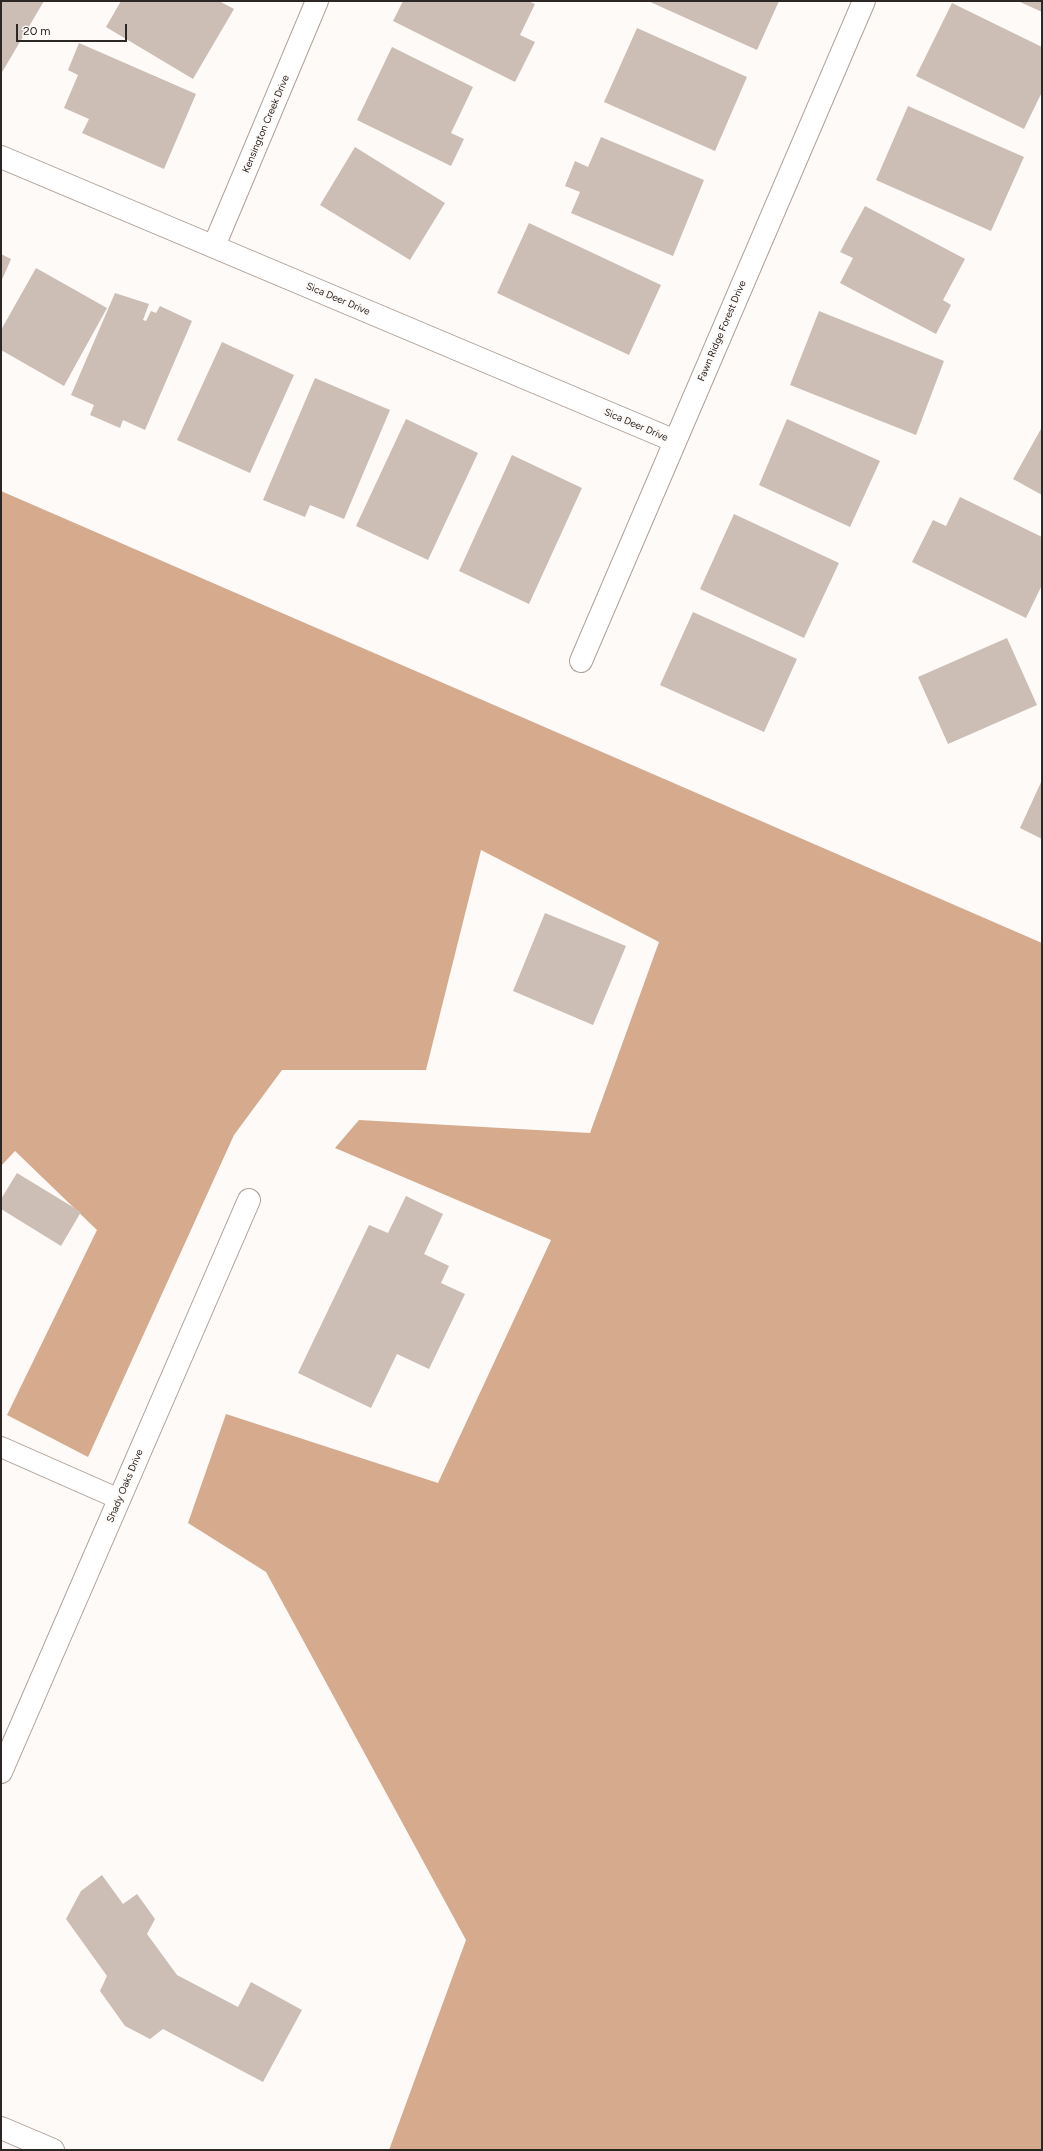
<!DOCTYPE html>
<style>
body{margin:0}
#map{position:relative;width:1043px;height:2151px;overflow:hidden;background:#fdfaf8;font-family:Figtree,sans-serif}
canvas{display:block}
.frame{position:absolute;inset:0;border:2px solid #2c2724;pointer-events:none}
.scale{position:absolute;left:16px;top:24px;width:111px;height:18px;box-sizing:border-box;border:2px solid #2c2724;border-top:0;padding-left:5px;font-size:12px;line-height:14px;white-space:nowrap;color:#2c2724;-webkit-text-stroke:3px #fdfaf8;paint-order:stroke}
</style>
<div id="map">
<canvas width="1043" height="2151"></canvas>
<div class="frame"></div>
<div class="scale">20 m</div>
</div>
<script>
const ctx = document.querySelector('canvas').getContext('2d');
ctx.lineJoin = 'round';
function fillPath(path, color) {
  ctx.fillStyle = color;
  ctx.fill(path, 'evenodd');
}
function poly(rows) {
  const path = new Path2D();
  for (const r of rows) {
    path.moveTo(r[0], r[1]);
    for (let i = 2; i < r.length; i += 2) path.lineTo(r[i], r[i + 1]);
  }
  return path;
}
function stroke(path, color, width, dash) {
  ctx.strokeStyle = color;
  ctx.lineWidth = width;
  ctx.lineCap = dash ? 'butt' : 'round';
  ctx.setLineDash(dash || []);
  ctx.stroke(path);
}
function write(font, color, halo, rows, align = 'center') {
  ctx.font = font + ' Figtree,sans-serif';
  ctx.lineWidth = 3.5;
  ctx.setLineDash([]);
  ctx.textBaseline = 'middle';
  ctx.strokeStyle = halo;
  ctx.fillStyle = color;
  for (const [text, x, y, turn = 0] of rows) {
    ctx.save();
    ctx.translate(x, y);
    ctx.rotate((+turn || 0) * Math.PI / 180);
    ctx.textAlign = isNaN(turn) ? turn : align;
    if (halo) ctx.strokeText(text, 0, 0);
    ctx.fillText(text, 0, 0);
    ctx.restore();
  }
}
fillPath(poly([
 [1,491,1042,943,1042,2150,389,2150,466,1940,266,1572,188,1523,226,1414,438,1483,551,1240,335,1148,359,1120,590,1133,659,942,481,850,426,1070,282,1070,234,1135,88,1457,7,1415,97,1230,15,1151,1,1166]
]), '#d6aa8c');
fillPath(poly([
 [1,1,44,1,1,74],
 [121,1,219,1,234,9,193,79,106,27],
 [403,1,528,1,535,4,520,35,535,42,515,82,393,21],
 [648,1,779,1,757,50],
 [1018,1,1042,1,1042,12],
 [952,3,1042,47,1042,92,1024,129,916,76],
 [637,28,747,77,715,151,604,102],
 [79,43,196,94,164,169,82,133,89,119,64,108,78,75,68,70],
 [392,47,473,87,451,133,464,139,451,166,357,120],
 [908,106,1024,157,991,231,876,180],
 [601,137,704,180,673,256,571,213,580,192,565,186,575,161,588,167],
 [355,147,445,203,410,260,320,205],
 [865,206,965,259,943,300,951,305,936,334,840,283,853,258,840,252],
 [529,223,661,285,629,355,497,293],
 [1,254,11,259,1,282],
 [36,268,107,308,64,386,1,350,1,330],
 [115,293,149,304,143,320,146,321,151,311,156,313,160,306,192,321,145,430,123,420,120,428,90,415,94,405,71,395],
 [819,311,944,361,916,435,790,385],
 [222,342,294,375,250,473,177,440],
 [315,378,390,410,344,519,310,505,305,517,263,500],
 [406,419,478,453,428,560,356,526],
 [787,419,880,461,850,527,759,485],
 [1042,427,1042,495,1013,479],
 [512,455,582,488,529,604,459,571],
 [960,497,1042,537,1042,585,1026,618,912,562,933,520,946,526],
 [734,514,839,563,804,638,700,589],
 [693,612,797,659,764,732,660,685],
 [1007,638,1037,705,948,744,918,677],
 [1042,780,1042,839,1020,828],
 [545,913,626,946,593,1025,513,991],
 [17,1173,81,1212,61,1246,1,1209,1,1199],
 [406,1196,443,1214,424,1254,449,1266,441,1283,465,1294,429,1369,397,1354,371,1408,298,1373,369,1225,388,1233],
 [102,1875,123,1904,137,1894,155,1919,147,1934,177,1975,238,2007,251,1982,302,2010,263,2082,163,2029,150,2039,125,2026,100,1991,107,1976,66,1919,81,1891]
]), '#ccbeb5');
const lane = poly([
 [1,1447,119,1499]
]);
const street = poly([
 [1,157,675,441],
 [214,246,317,1],
 [581,661,864,1],
 [1,1772,249,1200]
]);
const secondary = poly([
 [1,2128,53,2150]
]);
stroke(lane, '#aea198', 22);
stroke(street, '#aea198', 24);
stroke(secondary, '#aea198', 24);
stroke(lane, '#fff', 20);
stroke(street, '#fff', 22);
stroke(secondary, '#fff', 22);
write('10px', '#2c2724', '#fdfaf8', [
 ["Kensington Creek Drive",266,124,-67],
 ["Sica Deer Drive",338,299,23],
 ["Fawn Ridge Forest Drive",722,331,-67],
 ["Sica Deer Drive",636,425,23],
 ["Shady Oaks Drive",125,1486,-67]
]);
</script>
